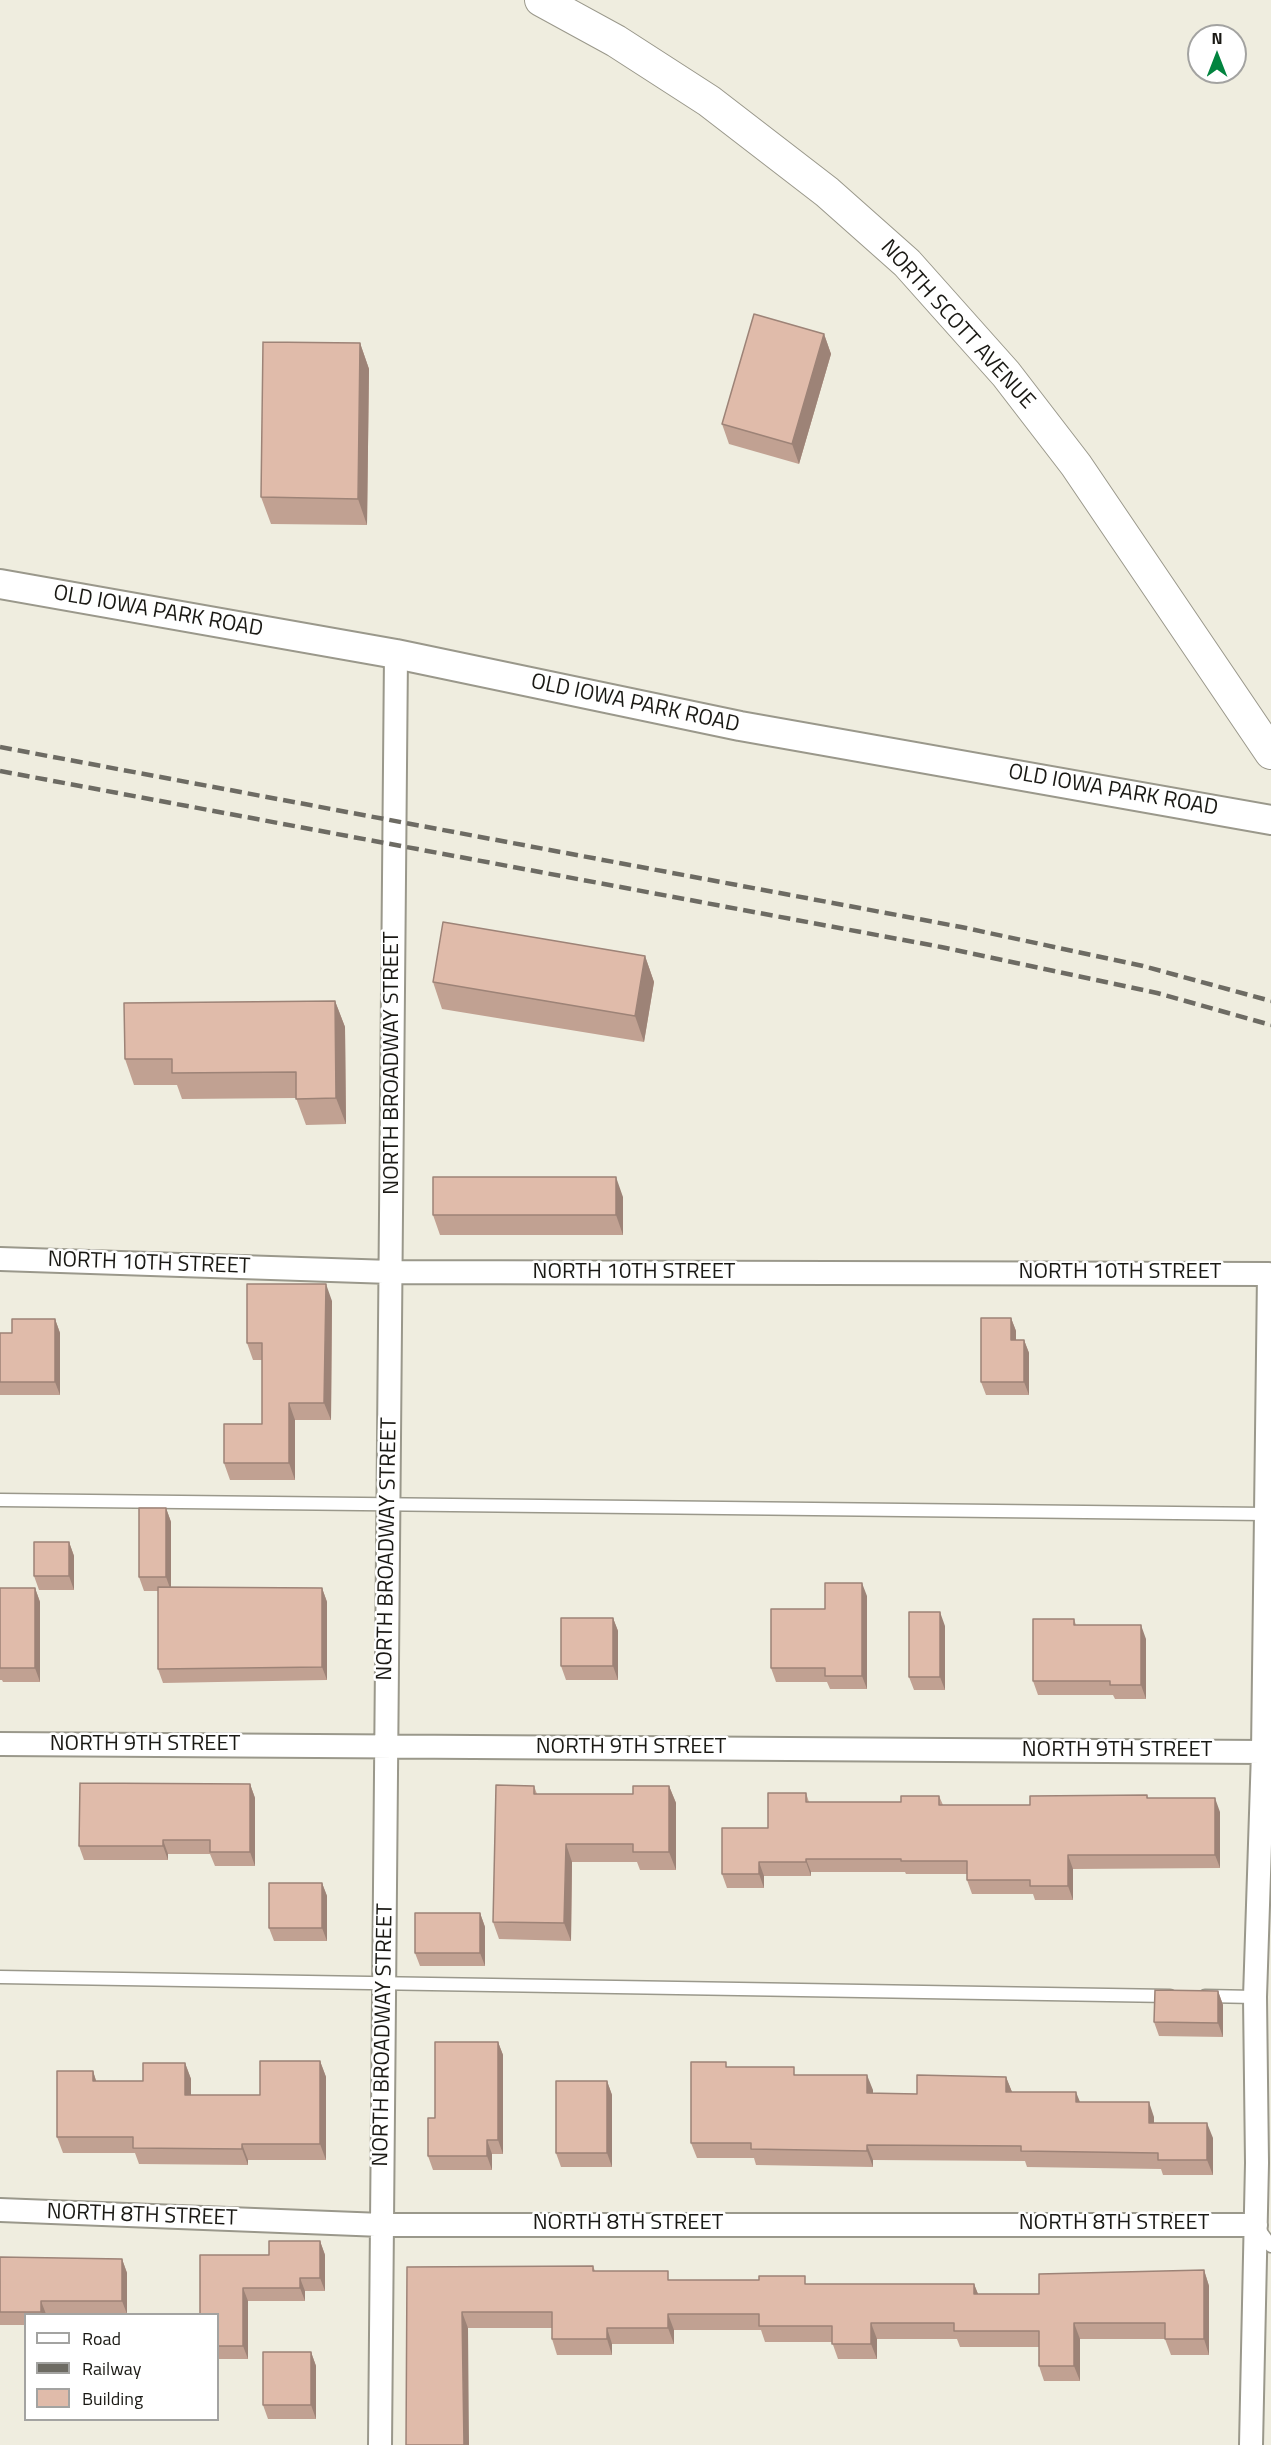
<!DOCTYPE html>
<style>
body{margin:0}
#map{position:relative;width:1271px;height:2445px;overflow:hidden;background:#efeddf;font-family:"Titillium Web",sans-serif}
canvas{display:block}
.legend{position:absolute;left:24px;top:2313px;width:195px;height:108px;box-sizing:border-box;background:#fff;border:2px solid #a3a3a1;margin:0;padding:8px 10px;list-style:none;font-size:18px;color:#1a1914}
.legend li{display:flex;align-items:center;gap:12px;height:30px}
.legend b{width:30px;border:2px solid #a3a3a1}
.north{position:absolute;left:1187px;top:24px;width:60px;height:60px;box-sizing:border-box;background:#fff;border:2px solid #a3a3a1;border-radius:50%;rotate:0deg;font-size:16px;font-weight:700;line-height:24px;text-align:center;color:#1a1914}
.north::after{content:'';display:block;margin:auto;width:21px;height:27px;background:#02843f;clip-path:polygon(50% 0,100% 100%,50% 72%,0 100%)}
</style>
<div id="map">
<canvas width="1271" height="2445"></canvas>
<ul class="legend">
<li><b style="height:8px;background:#fff"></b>Road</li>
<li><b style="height:8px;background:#6d6b63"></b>Railway</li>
<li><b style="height:16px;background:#e0bbaa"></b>Building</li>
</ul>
<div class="north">N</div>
</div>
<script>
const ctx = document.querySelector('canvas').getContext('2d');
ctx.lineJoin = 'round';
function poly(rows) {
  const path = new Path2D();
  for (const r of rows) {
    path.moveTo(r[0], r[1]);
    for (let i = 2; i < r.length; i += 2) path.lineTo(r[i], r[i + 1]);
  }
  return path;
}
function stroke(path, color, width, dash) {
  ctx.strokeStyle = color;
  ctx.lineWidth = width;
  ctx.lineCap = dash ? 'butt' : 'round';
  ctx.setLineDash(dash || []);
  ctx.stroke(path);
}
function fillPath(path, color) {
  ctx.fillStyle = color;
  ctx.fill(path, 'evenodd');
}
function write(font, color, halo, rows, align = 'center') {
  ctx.font = font + ' "Titillium Web",sans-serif';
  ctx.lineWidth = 5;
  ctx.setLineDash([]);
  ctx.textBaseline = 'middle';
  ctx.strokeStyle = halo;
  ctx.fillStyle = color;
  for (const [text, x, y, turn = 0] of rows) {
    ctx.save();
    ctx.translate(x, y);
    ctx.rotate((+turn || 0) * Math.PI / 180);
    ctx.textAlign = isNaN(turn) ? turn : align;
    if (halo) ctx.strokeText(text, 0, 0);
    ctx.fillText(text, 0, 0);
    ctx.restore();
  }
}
const service = poly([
 [0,1500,1266,1514],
 [0,1977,1170,1996],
 [1205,1996,1255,1997],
 [1258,2228,1271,2246]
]);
const minor = poly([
 [0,1259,391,1272,1269,1274,1263,1752,1255,1997,1257,2163,1251,2445],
 [0,1744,1263,1752,1271,1761],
 [0,2210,382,2225,1256,2225],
 [380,2445,396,654]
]);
const tertiary = poly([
 [0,584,396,654,740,726,1271,820]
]);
const secondary = poly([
 [541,0,616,41,709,101,827,192,907,263,1006,374,1076,465,1271,753]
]);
stroke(service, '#9a988b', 15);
stroke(minor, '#9a988b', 26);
stroke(tertiary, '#9a988b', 32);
stroke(secondary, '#9a988b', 34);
stroke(service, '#fff', 12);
stroke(minor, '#fff', 22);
stroke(tertiary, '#fff', 28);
stroke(secondary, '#fff', 32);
stroke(poly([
 [0,747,961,927,1143,966,1271,1001],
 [0,771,941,947,1157,993,1271,1025]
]), '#6d6b63', 4.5, [12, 6]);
fillPath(poly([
 [824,334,831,354,799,464,729,444,722,424],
 [360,343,369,369,367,525,271,524,261,497],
 [645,956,654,982,644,1042,442,1009,433,982],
 [335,1001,345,1027,346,1124,306,1125,296,1098,182,1099,177,1085,134,1085,125,1059],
 [623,1197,623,1235,440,1235,433,1215],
 [332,1301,331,1420,295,1420,295,1480,230,1480,224,1463,262,1424,262,1360,253,1360,247,1343],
 [1011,1318,1016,1331,1016,1340,1024,1340,1029,1353,1029,1395,986,1395,981,1382],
 [55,1319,60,1333,60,1395,0,1395,0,1333,12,1333],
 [166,1508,171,1522,171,1587,322,1588,327,1602,327,1680,163,1683,158,1669,158,1591,144,1591,139,1577],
 [69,1542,74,1556,74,1590,39,1590,34,1576],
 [0,1588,35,1588,40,1602,40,1682,3,1682,2,1680,0,1680],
 [867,1596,867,1689,830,1689,827,1682,776,1682,771,1668,825,1609],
 [613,1618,618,1631,618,1680,566,1680,561,1666],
 [1074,1619,1076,1625,1146,1639,1146,1699,1115,1699,1113,1695,1038,1695,1033,1681],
 [945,1626,945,1690,914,1690,909,1677],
 [250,1784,255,1798,255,1866,215,1866,210,1854,168,1854,168,1860,84,1860,79,1846],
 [534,1786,537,1794,633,1794,669,1786,676,1803,676,1870,640,1870,637,1862,572,1862,571,1941,499,1939,493,1922],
 [806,1793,809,1802,901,1802,939,1796,943,1805,1030,1805,1147,1795,1148,1798,1220,1812,1220,1868,1073,1869,1073,1900,1035,1900,1033,1894,972,1894,967,1880,967,1874,906,1874,905,1872,811,1872,811,1876,764,1876,764,1888,727,1888,722,1874],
 [322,1883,327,1896,327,1941,274,1941,269,1928],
 [480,1913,485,1927,485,1966,420,1966,415,1953],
 [1218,1991,1223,2005,1223,2037,1159,2036,1154,2022],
 [498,2042,503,2055,503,2154,492,2154,492,2170,433,2170,428,2156,435,2118],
 [320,2061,326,2077,326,2160,248,2160,248,2165,139,2164,135,2153,63,2153,57,2137,93,2071,96,2081,143,2081,185,2063,191,2079,191,2095,260,2095],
 [728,2067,797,2075,873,2090,873,2093,917,2094,1006,2077,1012,2092,1080,2102,1154,2117,1154,2123,1213,2138,1213,2175,1163,2175,1161,2169,1027,2167,1025,2161,873,2160,873,2167,756,2165,754,2158,697,2158,691,2143],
 [607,2081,612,2095,612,2167,561,2167,556,2153],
 [320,2241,325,2255,325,2291,305,2291,305,2301,248,2301,248,2359,218,2359,218,2314,269,2255],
 [0,2257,122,2259,127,2273,127,2314,26,2314,26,2325,0,2325],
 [593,2266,595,2271,671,2280,808,2284,974,2284,978,2294,1039,2294,1204,2270,1209,2286,1209,2355,1171,2355,1165,2339,1080,2339,1080,2381,1044,2381,1039,2366,1039,2347,960,2347,957,2339,877,2339,877,2359,838,2359,832,2342,765,2342,761,2330,674,2330,674,2344,612,2344,612,2355,557,2355,552,2339,552,2328,468,2328,407,2267],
 [311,2352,316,2366,316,2419,268,2419,263,2405]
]), '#c1a192');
fillPath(poly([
 [824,334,831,354,799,464,792,444],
 [360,343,369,369,367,525,358,499],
 [645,956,654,982,644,1042,635,1016],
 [335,1001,345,1027,346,1124,336,1098],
 [616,1177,623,1197,623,1235,616,1215],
 [326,1284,332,1301,331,1420,324,1403],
 [1011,1318,1016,1331,1016,1353,1011,1340],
 [55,1319,60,1333,60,1395,55,1382],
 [1024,1340,1029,1353,1029,1395,1024,1382],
 [289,1403,295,1420,295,1480,289,1463],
 [166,1508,171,1522,171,1591,166,1577],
 [69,1542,74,1556,74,1590,69,1576],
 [862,1583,867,1596,867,1689,862,1676],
 [35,1588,40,1602,40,1682,35,1668],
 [322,1588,327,1602,327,1680,322,1667],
 [940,1612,945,1626,945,1690,940,1677],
 [613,1618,618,1631,618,1680,613,1666],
 [1141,1625,1146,1639,1146,1699,1141,1685],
 [250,1784,255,1798,255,1866,250,1852],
 [669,1786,676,1803,676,1870,669,1852],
 [1215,1798,1220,1812,1220,1868,1215,1855],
 [163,1840,168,1854,168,1860,163,1846],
 [566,1844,572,1862,571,1941,564,1923],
 [1068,1855,1073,1869,1073,1900,1068,1886],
 [806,1859,811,1872,811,1876,806,1862],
 [759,1862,764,1876,764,1888,759,1874],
 [322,1883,327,1896,327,1941,322,1928],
 [480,1913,485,1927,485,1966,480,1953],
 [1218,1991,1223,2005,1223,2037,1218,2023],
 [498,2042,503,2055,503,2154,498,2140],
 [320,2061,326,2077,326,2160,320,2144],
 [185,2063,191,2079,191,2111,185,2095],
 [93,2071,98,2087,93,2081],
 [867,2075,873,2090,873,2108,867,2093],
 [1006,2077,1012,2092,1006,2092],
 [607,2081,612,2095,612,2167,607,2153],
 [1076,2092,1082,2107,1076,2102],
 [1149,2102,1154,2117,1154,2138,1149,2123],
 [1207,2123,1213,2138,1213,2175,1207,2160],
 [487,2140,492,2154,492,2170,487,2156],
 [242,2144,248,2160,248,2165,242,2149],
 [867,2145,873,2160,873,2167,867,2151],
 [320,2241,325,2255,325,2291,320,2278],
 [122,2259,127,2273,127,2314,122,2301],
 [1204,2270,1209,2286,1209,2355,1204,2339],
 [300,2278,305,2291,305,2301,300,2288],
 [974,2284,980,2299,974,2294],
 [243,2288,248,2301,248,2359,243,2346],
 [41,2301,46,2314,42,2314,41,2312],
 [462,2312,468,2328,469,2445,464,2445],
 [668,2314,674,2330,674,2344,668,2328],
 [871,2323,877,2339,877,2359,871,2344],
 [1074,2323,1080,2339,1080,2381,1074,2366],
 [607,2328,612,2344,612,2355,607,2339],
 [311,2352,316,2366,316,2419,311,2405]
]), '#9d8377');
const building = poly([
 [754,314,824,334,792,444,722,424,754,314],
 [263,342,360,343,358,499,261,497,263,342],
 [443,922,645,956,635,1016,433,982,443,922],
 [335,1001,336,1098,296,1099,296,1072,172,1073,172,1059,125,1059,124,1003,335,1001],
 [433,1177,616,1177,616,1215,433,1215,433,1177],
 [247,1284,326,1284,324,1403,289,1403,289,1463,224,1463,224,1424,262,1424,262,1343,247,1343,247,1284],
 [981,1318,1011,1318,1011,1340,1024,1340,1024,1382,981,1382,981,1318],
 [12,1319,55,1319,55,1382,0,1382,0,1333,12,1333,12,1319],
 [139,1508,166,1508,166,1577,139,1577,139,1508],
 [34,1542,69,1542,69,1576,34,1576,34,1542],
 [825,1583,862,1583,862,1676,825,1676,825,1668,771,1668,771,1609,825,1609,825,1583],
 [158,1587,322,1588,322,1667,158,1669,158,1587],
 [0,1588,35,1588,35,1668,0,1668,0,1588],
 [909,1612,940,1612,940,1677,909,1677,909,1612],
 [561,1618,613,1618,613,1666,561,1666,561,1618],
 [1033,1619,1074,1619,1074,1625,1141,1625,1141,1685,1110,1685,1110,1681,1033,1681,1033,1619],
 [80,1783,250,1784,250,1852,210,1852,210,1840,163,1840,163,1846,79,1846,80,1783],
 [496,1785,534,1786,534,1794,633,1794,633,1786,669,1786,669,1852,633,1852,633,1844,566,1844,564,1923,493,1922,496,1785],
 [768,1793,806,1793,806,1802,901,1802,901,1796,939,1796,939,1805,1030,1805,1030,1796,1147,1795,1147,1798,1215,1798,1215,1855,1068,1855,1068,1886,1030,1886,1030,1880,967,1880,967,1861,901,1861,901,1859,806,1859,806,1862,759,1862,759,1874,722,1874,722,1828,768,1828,768,1793],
 [269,1883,322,1883,322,1928,269,1928,269,1883],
 [415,1913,480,1913,480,1953,415,1953,415,1913],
 [1155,1990,1218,1991,1218,2023,1154,2022,1155,1990],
 [435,2042,498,2042,498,2140,487,2140,487,2156,428,2156,428,2118,435,2118,435,2042],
 [260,2061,320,2061,320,2144,242,2144,242,2149,133,2148,133,2137,57,2137,57,2071,93,2071,93,2081,143,2081,143,2063,185,2063,185,2095,260,2095,260,2061],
 [691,2062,726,2062,726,2067,794,2067,794,2075,867,2075,867,2093,917,2094,917,2075,1006,2077,1006,2092,1076,2092,1076,2102,1149,2102,1149,2123,1207,2123,1207,2160,1158,2160,1158,2153,1021,2151,1021,2146,867,2145,867,2151,751,2149,751,2143,691,2143,691,2062],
 [556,2081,607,2081,607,2153,556,2153,556,2081],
 [269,2241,320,2241,320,2278,300,2278,300,2288,243,2288,243,2346,218,2346,218,2314,200,2314,200,2255,269,2255,269,2241],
 [0,2257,122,2259,122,2301,41,2301,41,2312,0,2312,0,2257],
 [593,2266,593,2271,668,2271,668,2280,759,2280,759,2276,805,2276,805,2284,974,2284,974,2294,1039,2294,1039,2274,1204,2270,1204,2339,1165,2339,1165,2323,1074,2323,1074,2366,1039,2366,1039,2331,954,2331,954,2323,871,2323,871,2344,832,2344,832,2326,759,2326,759,2314,668,2314,668,2328,607,2328,607,2339,552,2339,552,2312,462,2312,464,2445,406,2445,407,2267,593,2266],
 [263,2352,311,2352,311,2405,263,2405,263,2352]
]);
fillPath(building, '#e0bbaa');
stroke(building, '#9d8377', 1.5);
write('22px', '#1a1914', '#fff', [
 ["NORTH SCOTT AVENUE",957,325,48],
 ["OLD IOWA PARK ROAD",158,612,10],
 ["OLD IOWA PARK ROAD",635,704,12],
 ["OLD IOWA PARK ROAD",1113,791,10],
 ["NORTH BROADWAY STREET",393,1063,-90],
 ["NORTH 10TH STREET",149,1264,2],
 ["NORTH 10TH STREET",634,1273],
 ["NORTH 10TH STREET",1120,1273],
 ["NORTH BROADWAY STREET",388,1549,-89],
 ["NORTH 9TH STREET",145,1745],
 ["NORTH 9TH STREET",631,1748],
 ["NORTH 9TH STREET",1117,1751],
 ["NORTH BROADWAY STREET",384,2035,-89],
 ["NORTH 8TH STREET",142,2216,2],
 ["NORTH 8TH STREET",628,2224],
 ["NORTH 8TH STREET",1114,2224]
]);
</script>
